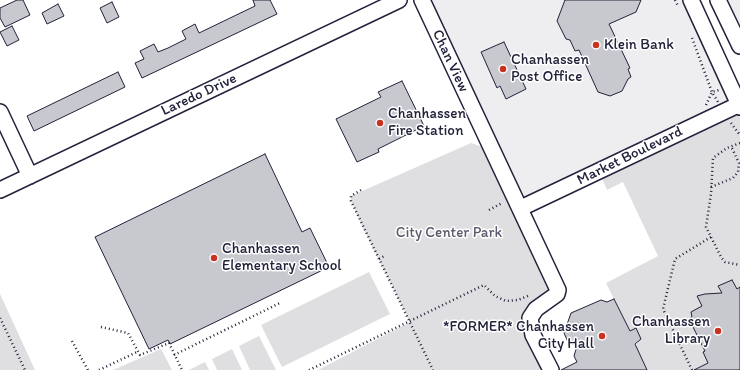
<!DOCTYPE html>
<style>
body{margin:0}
canvas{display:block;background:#fff}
</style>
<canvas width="740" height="370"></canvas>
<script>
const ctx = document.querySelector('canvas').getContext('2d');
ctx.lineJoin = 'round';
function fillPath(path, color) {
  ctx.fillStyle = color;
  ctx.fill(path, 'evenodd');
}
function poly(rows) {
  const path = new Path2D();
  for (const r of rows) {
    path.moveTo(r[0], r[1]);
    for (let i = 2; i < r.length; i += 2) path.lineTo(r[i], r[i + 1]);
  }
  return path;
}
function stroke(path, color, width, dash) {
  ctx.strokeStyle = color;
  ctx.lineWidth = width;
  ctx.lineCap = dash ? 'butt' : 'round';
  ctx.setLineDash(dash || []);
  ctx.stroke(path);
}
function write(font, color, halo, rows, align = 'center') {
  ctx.font = font + ' Itim,sans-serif';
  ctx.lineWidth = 3;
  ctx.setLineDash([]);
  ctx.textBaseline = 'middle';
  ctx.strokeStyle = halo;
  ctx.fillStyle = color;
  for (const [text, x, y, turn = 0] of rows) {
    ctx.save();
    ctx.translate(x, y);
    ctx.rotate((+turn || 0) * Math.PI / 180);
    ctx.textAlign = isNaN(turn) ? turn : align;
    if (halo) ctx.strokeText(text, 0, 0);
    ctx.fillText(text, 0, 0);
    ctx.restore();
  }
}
fillPath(poly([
 [422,0,691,0,739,105,521,208],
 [718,0,740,0,740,47]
]), '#eeeef1');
fillPath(poly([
 [740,107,740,370,647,370,636,347,638,341,630,331,606,283,658,256,623,182,607,190,599,171],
 [471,143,492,150,557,294,530,318,550,370,318,370,410,322,362,226,351,201,351,196],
 [369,272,390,314,282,367,261,325],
 [0,294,35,370,0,370],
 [259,336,276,370,250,370,239,346],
 [161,349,172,370,113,370],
 [232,349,242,370,217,370,212,359],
 [205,362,209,370,189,370]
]), '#dfdfe2');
const building = poly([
 [17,0,23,0,30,15,5,27,0,18,0,8,17,0],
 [253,0,270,0,277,14,142,78,135,63,144,59,140,51,154,44,158,52,168,48,186,39,182,31,195,24,199,33,255,6,253,0],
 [565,0,641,0,636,12,609,24,630,68,628,69,631,77,628,79,622,91,610,96,598,92,579,50,575,51,570,40,566,39,557,21,565,0],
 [112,2,119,17,107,23,100,8,112,2],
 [58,4,64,16,47,24,42,13,58,4],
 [12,26,19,40,7,46,0,32,12,26],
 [504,42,526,89,506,99,500,86,497,88,481,52,504,42],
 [118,72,125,87,34,131,27,116,118,72],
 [402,81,424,126,378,149,379,152,357,162,336,119,381,97,378,92,402,81],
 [265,154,302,232,310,228,329,267,170,344,168,340,149,349,95,237,265,154],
 [732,280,737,289,740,287,740,370,694,370,708,363,703,352,705,351,689,319,692,317,691,312,702,306,697,296,705,294,722,293,718,286,732,280],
 [614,299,630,331,636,328,641,339,635,344,647,370,561,370,577,362,574,356,577,346,568,342,564,333,571,313,601,300,607,302,614,299]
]);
fillPath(building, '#c8c8cf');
stroke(building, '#22223b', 1);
const minor = poly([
 [422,0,558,290,557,294,536,309,530,318,533,335,551,370],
 [691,0,740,107],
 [718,0,740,46],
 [0,112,30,176],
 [0,190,399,0],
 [521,208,740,104]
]);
stroke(minor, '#22223b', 18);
stroke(poly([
 [675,0,678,6],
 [692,38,712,92,718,102],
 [706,105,712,92,719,90],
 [731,123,740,135],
 [740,143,727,148,713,158,711,194,706,227,721,257,725,262,740,265],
 [711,187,733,178,738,172,739,163,731,146],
 [361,190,351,196,351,201,433,370],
 [489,210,502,203],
 [379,259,386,255],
 [0,318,25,370],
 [101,327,128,333,140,355,169,343,182,370],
 [72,341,88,370],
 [174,355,280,303],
 [99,370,137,352],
 [309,370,484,285,495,296,506,301,518,300,530,295],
 [692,370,663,309,675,259,711,237]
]), '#22223b', 2.5, [1, 3]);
stroke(minor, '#fff', 15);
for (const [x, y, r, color] of [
 [596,45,4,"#c8321e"],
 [503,69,4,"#c8321e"],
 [380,123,4,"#c8321e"],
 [214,258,4,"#c8321e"],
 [718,331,4,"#c8321e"],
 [602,336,4,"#c8321e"]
]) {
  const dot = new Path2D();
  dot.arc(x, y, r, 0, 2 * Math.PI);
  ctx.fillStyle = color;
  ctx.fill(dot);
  stroke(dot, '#fff', 1.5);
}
write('15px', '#22223b', '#fff', [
 ["Klein Bank",604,45],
 ["Chanhassen",511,60],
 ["Post Office",511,77],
 ["Chanhassen",388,114],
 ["Fire Station",388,131],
 ["Chanhassen",222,249],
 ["Elementary School",222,266],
 ["Chanhassen",710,322,"right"],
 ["Library",710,339,"right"],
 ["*FORMER* Chanhassen",594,327,"right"],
 ["City Hall",594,344,"right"]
], 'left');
write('15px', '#22223b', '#fff', [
 ["Chan View",450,61,65],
 ["Laredo Drive",199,95,-25],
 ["Market Boulevard",630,156,-26]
]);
write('15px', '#5b5b6d', '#fff', [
 ["City Center Park",449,233]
]);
</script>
